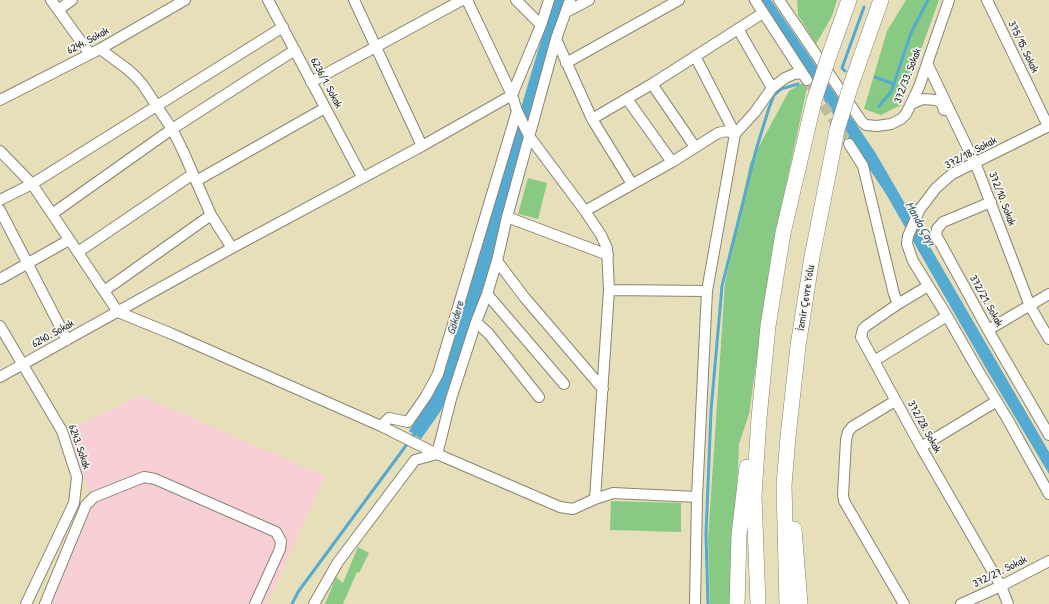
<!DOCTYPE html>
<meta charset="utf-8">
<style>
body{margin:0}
canvas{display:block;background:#e6dfba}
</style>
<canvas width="1049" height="604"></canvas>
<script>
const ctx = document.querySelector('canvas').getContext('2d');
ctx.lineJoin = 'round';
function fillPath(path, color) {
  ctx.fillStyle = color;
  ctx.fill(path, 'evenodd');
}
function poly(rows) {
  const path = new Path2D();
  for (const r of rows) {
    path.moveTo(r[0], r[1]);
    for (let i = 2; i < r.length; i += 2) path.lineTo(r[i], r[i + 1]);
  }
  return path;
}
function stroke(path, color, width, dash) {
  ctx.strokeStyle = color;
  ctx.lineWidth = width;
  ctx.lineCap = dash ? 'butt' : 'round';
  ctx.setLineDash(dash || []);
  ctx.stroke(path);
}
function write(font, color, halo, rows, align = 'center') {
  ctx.font = font + ' "Patrick Hand",sans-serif';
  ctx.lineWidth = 3.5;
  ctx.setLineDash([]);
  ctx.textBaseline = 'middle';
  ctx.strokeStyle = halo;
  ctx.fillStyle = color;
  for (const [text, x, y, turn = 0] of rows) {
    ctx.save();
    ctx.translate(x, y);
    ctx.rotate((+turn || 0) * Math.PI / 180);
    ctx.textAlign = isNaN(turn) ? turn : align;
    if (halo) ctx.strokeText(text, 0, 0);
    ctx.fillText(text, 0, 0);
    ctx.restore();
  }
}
fillPath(poly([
 [141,396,325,476,267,604,47,604,90,494,66,431]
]), '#f7cfd5');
fillPath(poly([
 [797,0,837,0,832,16,816,44,798,15],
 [906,0,939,0,901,105,881,115,864,109,887,31],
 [809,79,773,245,749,414,739,444,732,604,710,604,708,540,725,283,750,163,789,91],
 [528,178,547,183,538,219,518,214],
 [611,501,681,503,681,532,610,530],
 [358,547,369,553,359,573,357,572,343,604,325,604,336,577,343,583]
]), '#88ca83');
fillPath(poly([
 [553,0,564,0,492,260,453,387,440,412,421,439,409,431,428,402,442,374],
 [758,0,771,0,875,152,1049,452,1049,474,987,370,886,194]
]), '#55aad1');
stroke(poly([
 [845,71,842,68,864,7],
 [875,77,894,84],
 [879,106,891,92,911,33,928,0],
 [292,604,298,592,416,432],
 [708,604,706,534,711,411,722,286,756,150,769,108,774,95,781,89,798,84]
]), '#55aad1', 3);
stroke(poly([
 [807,80,849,144]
]), '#c1bb9d', 10, [10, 5]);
const minor = poly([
 [51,0,90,54],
 [268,0,362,177],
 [354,0,422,146],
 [516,0,541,25],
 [755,0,807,80],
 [779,0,862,122,866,125,877,126,891,124,901,119,906,114,919,87,949,0],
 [987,0,1048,126],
 [58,10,72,0],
 [566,12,589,0],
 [738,29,772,88],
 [556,39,592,119,632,184],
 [100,49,126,68,136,77,143,85,156,105,172,129,183,151,211,215,232,248],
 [566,63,679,0],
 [927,63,978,170,1030,306,1049,339],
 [311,82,462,0],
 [652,84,695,147],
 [627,99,672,162],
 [0,100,100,49,185,0],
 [911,104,923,99,936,100,941,102,944,110],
 [517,111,529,136,585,211,601,235,607,248,609,290,595,499],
 [592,119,652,84,763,13],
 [1049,126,952,174,936,188,920,209,908,236,907,244,913,261,947,316,979,372,1008,420,1049,494],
 [849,144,863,166,894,294,898,304],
 [0,151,32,184,118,312,172,334,381,426,437,454,560,507,573,509,595,499,613,493,697,497],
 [196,181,325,108],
 [0,200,32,184,283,27],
 [991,202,943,222,937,229,936,235,988,330,1049,435],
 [0,210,67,340],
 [585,211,672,162,718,133,727,131,735,134,755,112,772,88,785,78,794,74,802,73],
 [52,214,172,129,295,50],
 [507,217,608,255],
 [78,252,193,174],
 [497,261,525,298,603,389],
 [0,279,69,240],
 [928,286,898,304,866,326,863,329,861,337,921,447,1001,586,1008,604],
 [609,290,707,291],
 [104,291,211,215],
 [487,294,564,384],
 [476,322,489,334,539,397],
 [0,326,62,431,77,477,74,503,26,604],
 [988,330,1049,294],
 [874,361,947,316],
 [0,377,232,248,422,146,512,95,541,25,549,0],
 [895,401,852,427,848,432,846,440,843,495,844,501,904,604],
 [381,426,389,418,408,422,426,396,438,374,517,111,512,95,467,0],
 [921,447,997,401],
 [45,604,86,505,94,497,144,477,155,479,276,532,281,541,280,549,255,604],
 [314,604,338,562,415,460,437,454,451,399,476,322,487,294,497,261,507,217,556,39,570,0],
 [695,604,697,497,707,291,735,134,695,56],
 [961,604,1001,586,1049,561]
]);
const highway = poly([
 [829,56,849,0],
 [851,85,881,0],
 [794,529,800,604],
 [737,604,739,535,747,467],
 [758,604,754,496,759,418,768,326,783,233,814,101],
 [787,604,784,485,788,437,798,346,812,257,837,130]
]);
stroke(minor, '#888572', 12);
stroke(highway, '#888572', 16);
stroke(minor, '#fff', 10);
stroke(highway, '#fff', 15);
const highwayBridge = poly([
 [814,101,829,56],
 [837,130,851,85]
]);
stroke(highwayBridge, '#888572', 16, []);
stroke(highwayBridge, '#fff', 15);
write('11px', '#2b2b2b', '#f6f6f2', [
 ["6244. Sokak",88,41,-28],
 ["375/15. Sokak",1023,47,64],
 ["372/33. Sokak",908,76,-69],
 ["6236/1. Sokak",326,83,62],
 ["372/18. Sokak",971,153,-28],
 ["372/10. Sokak",1002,199,69],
 ["İzmir Çevre Yolu",806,298,-81],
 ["372/21. Sokak",986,301,61],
 ["6240. Sokak",53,334,-29],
 ["372/28. Sokak",924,427,61],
 ["6243. Sokak",79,447,71],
 ["372/27. Sokak",1000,572,-26]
]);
write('italic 12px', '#3a5765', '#f6f6f2', [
 ["Manda Çayı",920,224,60],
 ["Gökdere",456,318,-74]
]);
</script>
